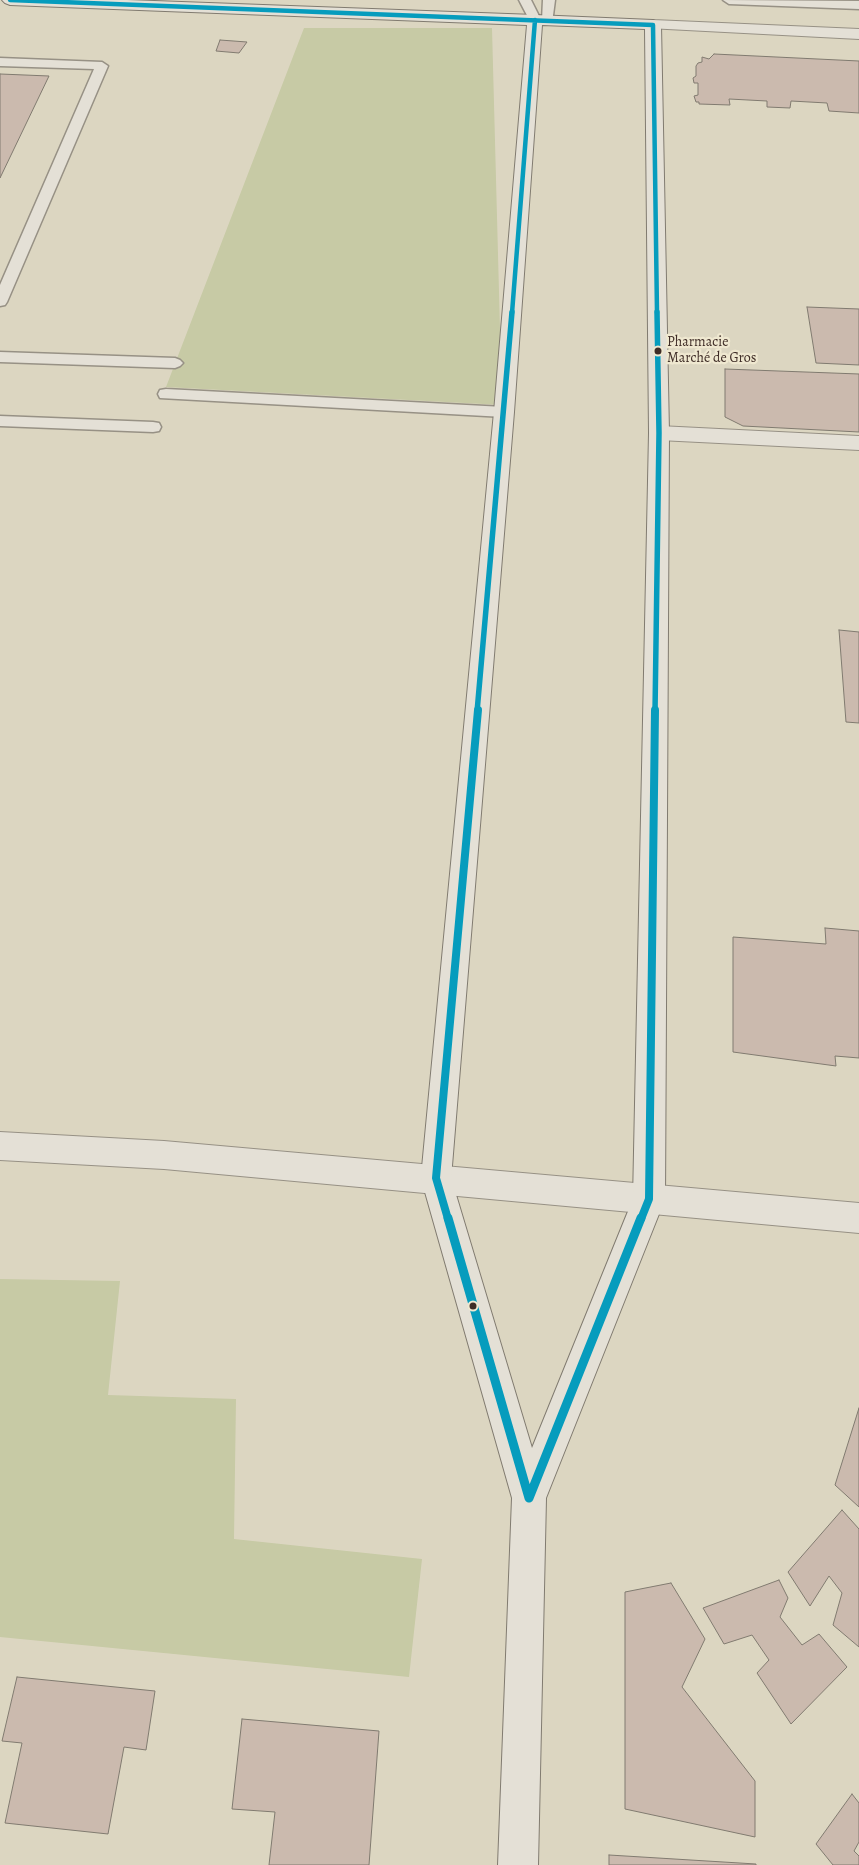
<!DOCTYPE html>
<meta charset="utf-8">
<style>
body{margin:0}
canvas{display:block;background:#dcd6c1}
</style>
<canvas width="859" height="1865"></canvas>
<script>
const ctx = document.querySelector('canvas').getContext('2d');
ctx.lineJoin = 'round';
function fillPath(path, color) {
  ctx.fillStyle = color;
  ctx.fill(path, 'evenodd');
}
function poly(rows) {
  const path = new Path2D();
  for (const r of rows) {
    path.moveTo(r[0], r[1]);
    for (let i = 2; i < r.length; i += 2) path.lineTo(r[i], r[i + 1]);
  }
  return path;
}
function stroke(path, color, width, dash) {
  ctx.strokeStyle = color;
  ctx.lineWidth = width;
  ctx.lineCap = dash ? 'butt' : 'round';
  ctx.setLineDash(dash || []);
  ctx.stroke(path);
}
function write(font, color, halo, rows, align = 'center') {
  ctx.font = font + ' Alegreya,serif';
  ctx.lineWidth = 4.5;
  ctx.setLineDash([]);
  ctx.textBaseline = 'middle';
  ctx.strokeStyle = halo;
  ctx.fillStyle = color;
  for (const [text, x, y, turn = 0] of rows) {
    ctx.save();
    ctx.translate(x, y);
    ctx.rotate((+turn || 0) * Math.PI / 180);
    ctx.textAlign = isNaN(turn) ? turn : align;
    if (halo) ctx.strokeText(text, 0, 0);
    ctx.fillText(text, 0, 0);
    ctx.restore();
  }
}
fillPath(poly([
 [304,28,492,28,502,405,166,387],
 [0,1279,120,1281,108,1395,236,1399,234,1539,422,1559,409,1677,0,1637]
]), '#c7caa5');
const building = poly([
 [220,40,247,42,239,53,216,51,220,40],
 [714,54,859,61,859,113,829,111,827,103,791,101,790,108,767,107,767,101,729,99,730,105,699,104,699,102,696,102,694,96,698,95,698,83,694,83,693,78,696,76,696,66,698,63,702,62,702,57,709,59,714,54],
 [0,74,49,76,0,178,0,74],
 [807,307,859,309,859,365,816,363,807,307],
 [725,369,859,374,859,432,743,426,725,417,725,369],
 [839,630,859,632,859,723,846,722,839,630],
 [825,928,859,931,859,1058,835,1056,836,1066,733,1052,733,937,826,944,825,928],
 [859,1408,859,1507,835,1485,859,1408],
 [842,1510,859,1529,859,1647,833,1625,842,1593,829,1576,810,1606,788,1572,842,1510],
 [779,1580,788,1598,780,1617,802,1645,819,1634,847,1667,791,1724,757,1673,769,1660,752,1635,724,1644,703,1608,779,1580],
 [671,1583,705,1639,682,1687,755,1781,755,1837,625,1809,625,1592,671,1583],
 [17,1677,155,1691,146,1750,124,1747,108,1834,5,1823,22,1743,2,1741,17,1677],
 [242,1719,379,1731,369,1865,269,1865,275,1812,232,1809,242,1719],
 [852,1794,859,1803,859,1842,854,1851,859,1856,859,1865,833,1865,816,1844,852,1794],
 [609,1855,756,1864,756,1865,609,1865,609,1855]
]);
fillPath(building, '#cbbaae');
stroke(building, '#817b70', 1);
const lane = poly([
 [519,0,531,0,541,20,539,23,531,23,519,0],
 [543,0,555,0,552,23,544,23,542,20,543,0],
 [723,0,859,1,859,9,729,4,723,0],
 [0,58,102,62,108,66,7,302,5,305,0,306,0,285,94,69,0,66,0,58],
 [0,352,175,358,180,360,183,363,180,366,175,368,0,362,0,352],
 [166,389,504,407,510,408,512,412,510,416,504,417,160,398,158,394,160,390,166,389],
 [0,416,153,422,159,423,161,427,159,431,153,432,0,426,0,416]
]);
const street = poly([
 [653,20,859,29,859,39,648,28,645,25,648,22,653,20],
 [659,426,859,436,859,450,659,440,652,438,649,433,652,428,659,426],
 [0,1132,164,1141,859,1203,859,1233,164,1169,0,1160,0,1132]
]);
const secondary = poly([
 [2,0,127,0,535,15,653,20,658,22,661,25,669,433,665,1199,546,1498,538,1865,498,1865,512,1498,421,1178,494,412,527,25,10,5,5,3,2,0],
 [542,25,645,29,649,433,633,1199,532,1448,451,1178,514,412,542,25]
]);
stroke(lane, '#979185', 3);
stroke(street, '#979185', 2);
stroke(secondary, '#817b70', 2);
fillPath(lane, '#e4e0d6');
fillPath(street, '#e4e0d6');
fillPath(secondary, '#e4e0d6');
stroke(poly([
 [10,0,653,25,657,313],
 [512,313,535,20]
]), '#069cbd', 4.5);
stroke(poly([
 [477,712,512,312],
 [655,712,659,433,657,312]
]), '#069cbd', 5.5);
stroke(poly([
 [448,1219,436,1178,478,710],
 [641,1219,649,1199,655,710]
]), '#069cbd', 8);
stroke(poly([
 [448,1218,529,1498],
 [529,1498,641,1218]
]), '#069cbd', 9);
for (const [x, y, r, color] of [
 [658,351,4.5,"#3e2c26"],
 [473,1306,4.5,"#3e2c26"]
]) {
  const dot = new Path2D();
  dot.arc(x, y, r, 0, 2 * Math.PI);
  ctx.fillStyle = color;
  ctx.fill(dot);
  stroke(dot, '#efe8d0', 2);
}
write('14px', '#3e2c26', '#efe8d0', [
 ["Pharmacie",667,343],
 ["Marché de Gros",667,359]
], 'left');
</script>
